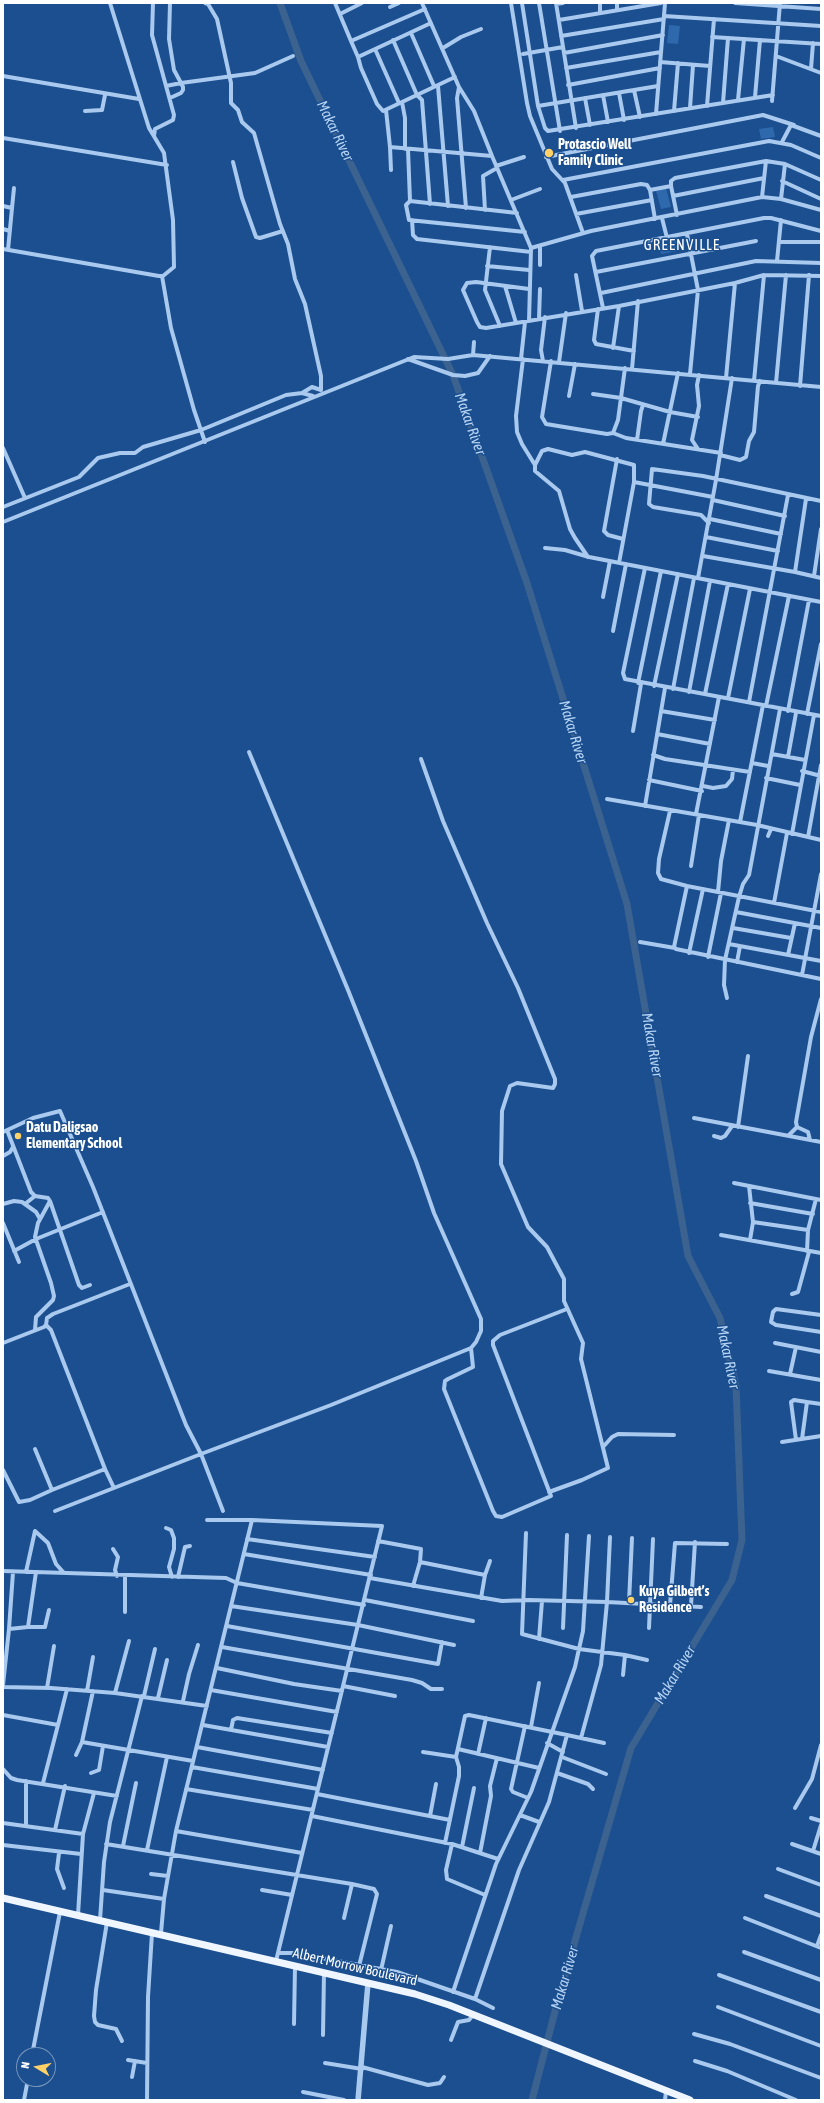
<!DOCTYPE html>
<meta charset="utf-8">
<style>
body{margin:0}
#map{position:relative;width:824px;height:2103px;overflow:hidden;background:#1b4f8f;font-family:"Asap Condensed",sans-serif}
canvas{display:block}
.frame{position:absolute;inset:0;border:4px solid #fff;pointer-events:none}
.north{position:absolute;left:16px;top:2047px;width:40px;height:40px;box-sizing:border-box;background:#1b4f8f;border:1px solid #7695bc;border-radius:50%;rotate:280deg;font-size:11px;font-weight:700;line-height:16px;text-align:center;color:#fff}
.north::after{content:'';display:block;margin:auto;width:14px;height:18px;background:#ffd166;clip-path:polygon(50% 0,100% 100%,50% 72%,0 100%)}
</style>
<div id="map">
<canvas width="824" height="2103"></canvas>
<div class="frame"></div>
<div class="north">N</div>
</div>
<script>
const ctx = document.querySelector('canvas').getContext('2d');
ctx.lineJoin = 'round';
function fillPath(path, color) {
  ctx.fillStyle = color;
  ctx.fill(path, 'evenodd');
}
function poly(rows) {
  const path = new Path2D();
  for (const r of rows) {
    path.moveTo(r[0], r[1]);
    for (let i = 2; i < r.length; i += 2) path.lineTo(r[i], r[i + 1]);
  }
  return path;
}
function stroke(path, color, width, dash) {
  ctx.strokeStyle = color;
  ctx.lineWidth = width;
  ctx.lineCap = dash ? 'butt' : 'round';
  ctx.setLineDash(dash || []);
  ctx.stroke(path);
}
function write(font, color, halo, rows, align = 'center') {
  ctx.font = font + ' "Asap Condensed",sans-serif';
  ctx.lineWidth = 3;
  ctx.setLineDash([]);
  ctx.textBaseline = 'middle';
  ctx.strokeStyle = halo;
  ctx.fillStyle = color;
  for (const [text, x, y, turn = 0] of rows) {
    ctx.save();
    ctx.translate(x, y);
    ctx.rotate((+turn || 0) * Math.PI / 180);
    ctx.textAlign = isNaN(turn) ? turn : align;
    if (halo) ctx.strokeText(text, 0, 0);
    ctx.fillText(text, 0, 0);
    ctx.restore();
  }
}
fillPath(poly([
 [669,25,680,26,678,44,667,43],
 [773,127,775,137,761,139,759,129],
 [666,188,671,207,661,209,656,191],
 [676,241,678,251,661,254,659,245]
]), '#2e69ad');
stroke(poly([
 [280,3,301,61,453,375,527,583,627,904,688,1256,720,1318,736,1386,742,1540,732,1580,631,1748,559,1996,532,2100]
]), '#3c6290', 7);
stroke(poly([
 [153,3,152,35,174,115,173,120,155,129,154,136],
 [170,3,169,39,174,70,181,83,255,73,293,56],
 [205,3,208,4,217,19,231,83,231,103,238,110,242,122,254,133,280,224,288,244,295,279,305,304,321,376,321,390,312,387,302,393],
 [335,3,351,41],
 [422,3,459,87,457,98,466,208],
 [511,3,527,103,530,116,552,169,565,183,583,233],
 [522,3,538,106,545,128,548,131,773,95],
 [539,3,560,131],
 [556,3,576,128],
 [735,3,821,9],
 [556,4,563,3],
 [390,7,399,3],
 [617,10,617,3],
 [600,13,600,3],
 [340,14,362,3],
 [664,16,821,26],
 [559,20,661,3],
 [431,23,358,57,361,68,377,104,383,111,455,77],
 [411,33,434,86],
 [561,36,664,19],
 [712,37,821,44],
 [393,40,417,95,422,100,430,204],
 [443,48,461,37,481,29],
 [375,49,399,103],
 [564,53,663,35],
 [523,54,563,47],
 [776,56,821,73],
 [358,57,351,41,425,9],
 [660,62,710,66],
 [566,68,661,52],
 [811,69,813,43],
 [3,76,139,99],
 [568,85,660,68],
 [166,86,181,83,183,87,183,90,181,93,170,98],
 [438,86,448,206],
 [459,87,474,111,492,156],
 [634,90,640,117],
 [619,93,624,120],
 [603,95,608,122],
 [755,97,760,40],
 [585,98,590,125],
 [738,100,744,39],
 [772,101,780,3],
 [402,102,405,118,405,149],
 [723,103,728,38],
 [538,106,658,86],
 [707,106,714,19],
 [690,108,693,65],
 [386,110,390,147],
 [85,111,102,110,105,95],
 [674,111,678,63],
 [656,114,665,3],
 [3,138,167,165],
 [782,142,791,125,821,136],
 [408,149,410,201,517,213],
 [546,157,763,115,794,125],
 [233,162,242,198,256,237,260,238,283,231],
 [496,166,524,157],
 [391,170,390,147,492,156,531,248,591,231,762,197,781,199,821,210],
 [563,180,769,141,791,145,821,158],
 [782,181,821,199],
 [671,186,677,215],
 [650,190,655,219],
 [673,196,764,178],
 [571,197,641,184,647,185,650,190,671,186,671,181,675,178,766,161,785,164,821,180],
 [762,197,766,161],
 [781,199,785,164],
 [511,200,540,189],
 [410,201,406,205,409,220,525,232],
 [3,206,12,208,8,250],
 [12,208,14,188],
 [485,210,483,176,497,168],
 [576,214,652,200],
 [662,218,667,238],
 [412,220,413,235,417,239,531,252],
 [3,229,10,231],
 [687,234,698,290,690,374],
 [779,242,821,242],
 [490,247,485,290,500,326],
 [3,249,159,276,163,276,174,267,173,220,164,153,149,128,110,3],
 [777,261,781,220],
 [540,265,540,246],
 [487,266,529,270],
 [596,272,756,241],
 [576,275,582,311],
 [162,276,171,328,194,410,205,442],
 [505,286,516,323],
 [529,289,476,282,467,283,463,290,477,322,480,327,486,328,619,306,735,283,764,275,821,276],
 [601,293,756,261,821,263],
 [603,308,592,256,596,251,764,218,771,218,821,231],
 [598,309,594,340,596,344,634,351],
 [539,319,540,289],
 [529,321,531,249],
 [613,348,619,306],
 [473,355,474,342],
 [408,359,453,375,465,376,478,373,490,356],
 [521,359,525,322],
 [523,359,516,416,517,432,522,444,535,465,535,471,559,491,570,529,575,538,588,557],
 [543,361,541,350,545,317],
 [551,361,542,417,546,424,607,434,613,433,626,438,721,453],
 [559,362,566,313],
 [632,369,638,301],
 [726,378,735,283],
 [754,381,764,275],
 [776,383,786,275],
 [800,386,809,275],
 [593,394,621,398,670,412,698,417],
 [569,396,575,364],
 [613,433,618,420,625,368],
 [637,440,641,411,643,405],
 [663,444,678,373],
 [3,448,25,498],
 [698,449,692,440,699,406,697,385,699,375],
 [720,455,740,460,746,457,749,441,754,432,758,386,760,381],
 [617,459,604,531,608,535,623,539],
 [535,465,542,451,548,449,572,455,585,452,634,465,634,482,619,563],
 [634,482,713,497],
 [713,500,785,516],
 [3,507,79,477,98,458,120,453,135,453,143,447,201,430,286,395,302,393,313,396],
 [710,519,781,534],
 [3,522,414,357,448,359,473,355,821,387],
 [709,523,701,515,653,507,649,504,652,469,703,476,821,501],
 [706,537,778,551],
 [545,548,565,550,589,557,821,602],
 [703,556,795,572,806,499],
 [645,568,623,673,625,679,821,716],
 [795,572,821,578],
 [814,576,821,529],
 [698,578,716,480,732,378],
 [603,597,610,561],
 [613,631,626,564],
 [638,683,661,571],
 [654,686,678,574],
 [673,689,694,578],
 [689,692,710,581],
 [705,694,728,584],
 [728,698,750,589],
 [749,702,788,495],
 [766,706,789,596],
 [661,711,715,720],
 [788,711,809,600],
 [807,714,821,644],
 [633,731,641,684],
 [657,734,710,744],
 [772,754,805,760],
 [653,755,665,759,750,772],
 [788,757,796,713],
 [421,759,443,821,487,923,518,988,555,1079,555,1084,553,1088,517,1083,510,1086,502,1111,501,1164,528,1227,547,1247,564,1279,564,1301,583,1343,581,1359,608,1468,582,1480,549,1492],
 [752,763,768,766],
 [802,771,821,776],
 [766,778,800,785],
 [649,780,702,791],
 [703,786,713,788,726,786,732,779,733,770],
 [607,799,757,825,821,840],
 [645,806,665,688],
 [670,811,659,859,658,873,661,879,687,886,821,912],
 [696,814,719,697],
 [740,822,763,705],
 [792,834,814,715],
 [768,836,771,829],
 [808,837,821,765],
 [691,866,699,815],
 [687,886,674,947,676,949,821,979],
 [718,892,721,861,729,820],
 [774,903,787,833],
 [736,912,821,928],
 [733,928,791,938],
 [640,942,675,948],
 [729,944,821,961],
 [689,953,703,889],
 [788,955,795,923],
 [708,957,721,893],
 [737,962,740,946],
 [802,975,821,874],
 [727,998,724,985,725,960,739,897,743,884,749,875,780,709],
 [694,1118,821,1142],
 [738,1127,748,1056],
 [7,1130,31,1192,35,1196,48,1198,50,1201,79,1285,82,1288,90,1285],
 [3,1132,33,1118,60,1111,93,1187,186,1425,201,1454,331,1405,471,1348,476,1342,481,1331,481,1319,434,1213,416,1161,348,990,249,752],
 [789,1135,797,1127],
 [714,1136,721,1138,725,1136,732,1126],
 [810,1140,808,1132,797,1127,796,1122,811,1037,821,999],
 [3,1156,10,1152,13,1147],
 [734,1183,821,1200],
 [749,1186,753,1222,750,1240],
 [750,1203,813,1214],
 [3,1204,14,1201,22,1202,36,1212,40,1219],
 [25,1204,35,1196],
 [753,1222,808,1230],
 [3,1223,19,1262],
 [721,1235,821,1253],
 [14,1251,36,1239,103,1212],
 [807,1251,808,1230,816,1199],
 [792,1294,798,1292,809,1252],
 [821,1315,776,1309,773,1312,771,1322,776,1325,821,1332],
 [46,1325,51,1330,105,1469],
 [35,1330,36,1317,53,1300,54,1296,51,1283,35,1237,38,1223,50,1201],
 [3,1343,44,1327,46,1325,47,1318,53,1314,130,1284],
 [775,1343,821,1352],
 [471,1348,473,1367,448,1379,445,1381,444,1389,493,1511,496,1516,502,1517,551,1496,493,1345,493,1341,500,1335,567,1309],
 [769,1371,821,1380],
 [790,1374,796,1347],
 [802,1439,807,1402,821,1404],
 [796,1440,791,1402,794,1400,807,1402],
 [782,1442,821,1436],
 [603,1447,612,1437,618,1434,674,1435],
 [35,1449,52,1490,105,1469,114,1488],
 [3,1470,19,1502,30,1500,52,1490],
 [55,1511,201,1454,223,1511],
 [207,1520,252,1520],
 [166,1528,171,1530,174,1538,174,1549,169,1567,172,1577],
 [526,1533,522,1634,579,1649,625,1655,647,1660],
 [247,1539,375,1557],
 [378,1541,421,1549,420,1562,413,1586],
 [113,1549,118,1557,115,1570,117,1576],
 [244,1554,371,1575],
 [420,1562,485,1575,481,1598],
 [3,1571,226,1578,237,1583,364,1605],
 [26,1572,35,1531,48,1543,56,1564,64,1573],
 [485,1575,490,1561],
 [178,1577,185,1547,190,1546],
 [370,1578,502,1601,529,1600,607,1602,610,1537],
 [365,1600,473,1621],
 [629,1602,632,1538],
 [670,1605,675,1543,727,1544],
 [691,1605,695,1542],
 [231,1606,358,1625,454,1645],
 [125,1612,125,1576],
 [227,1626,438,1664,442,1642],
 [28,1627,45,1627,49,1610],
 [563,1628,567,1535],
 [649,1628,653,1539],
 [9,1629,13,1572],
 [539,1639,542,1601],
 [222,1647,412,1680,422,1683,431,1689,442,1689],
 [217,1668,294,1684,342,1691],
 [623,1675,625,1655],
 [3,1685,9,1629,28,1627,36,1572],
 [343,1686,395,1696],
 [3,1687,51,1688,115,1693,207,1706],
 [47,1688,54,1646],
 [211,1690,337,1712],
 [87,1691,93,1657],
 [93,1691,82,1742,193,1761],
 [115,1693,129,1641],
 [144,1696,155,1649],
 [158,1698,167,1660],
 [183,1701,189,1674,198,1645],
 [3,1715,58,1725,43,1783],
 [58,1725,67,1689],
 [203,1725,328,1747],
 [525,1726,511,1789,513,1792,528,1798],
 [531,1727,539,1683],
 [231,1730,233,1720,237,1718,332,1733],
 [567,1735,604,1743],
 [581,1738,601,1665,607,1602,701,1607],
 [547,1743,563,1752],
 [197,1747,323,1770],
 [458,1749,539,1768],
 [423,1752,456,1757],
 [478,1754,486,1718],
 [76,1755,82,1742],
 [562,1757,606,1774],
 [192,1767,318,1789],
 [3,1769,11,1778,17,1780,117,1796],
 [91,1773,99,1770,103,1746],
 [557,1773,588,1784,593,1789],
 [26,1781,26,1826],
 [186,1789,313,1810],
 [317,1794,450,1820],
 [795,1808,812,1779,821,1745],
 [520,1815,539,1822],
 [312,1816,452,1844,498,1859],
 [430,1816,436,1784],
 [811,1818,821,1821],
 [3,1823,83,1834],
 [55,1830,65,1786],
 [176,1831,302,1853],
 [445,1843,459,1776,459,1767,456,1757,465,1716,469,1715,567,1735,549,1802,519,1870,475,1999],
 [106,1844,352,1884,344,1918],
 [452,1844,446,1870,447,1879,485,1895],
 [792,1844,821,1854],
 [3,1845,81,1854],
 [123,1846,136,1783],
 [462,1847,474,1788],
 [147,1850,167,1757],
 [813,1851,821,1825],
 [59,1853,57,1869,64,1888],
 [480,1853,491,1796,490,1786,497,1758],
 [778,1869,821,1885],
 [151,1874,168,1876],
 [352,1884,374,1889,377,1894,359,1966],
 [103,1890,164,1899],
 [262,1890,292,1895],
 [766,1896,821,1916],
 [78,1915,83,1834,94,1793],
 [745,1918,821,1948],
 [100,1920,104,1862,110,1822,142,1696],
 [107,1922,96,1990,94,2016,95,2022,98,2025,116,2029,122,2041],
 [161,1933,164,1899,176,1831,252,1520,382,1526,276,1961],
 [817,1946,821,1935],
 [744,1952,821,1980],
 [278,1953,294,1953,397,1972,475,1999,493,2008],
 [381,1970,391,1926],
 [719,1975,821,2012],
 [453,1992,496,1864,531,1792,575,1667,583,1631,589,1536],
 [718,2007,821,2046],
 [294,2024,295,1966],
 [694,2034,730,2044,821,2078],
 [323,2035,324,1972],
 [451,2040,458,2022,469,2020,473,2015],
 [32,2055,60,1912],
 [128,2060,147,2063],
 [695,2061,727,2071,796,2100],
 [325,2063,362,2069],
 [362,2067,428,2085,440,2083,444,2077],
 [132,2077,135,2061],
 [303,2092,344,2100],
 [24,2100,28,2079],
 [147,2100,148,1997,152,1933],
 [665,2100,666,2091]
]), '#a9c9ee', 4);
stroke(poly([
 [358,2100,368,1983]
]), '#a9c9ee', 5.5);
stroke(poly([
 [3,1898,415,1994,449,2005,690,2100]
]), '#f0f6ff', 7);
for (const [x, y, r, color] of [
 [549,153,5,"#ffd166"],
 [18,1136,4,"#ffd166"],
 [631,1600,4,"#ffd166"]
]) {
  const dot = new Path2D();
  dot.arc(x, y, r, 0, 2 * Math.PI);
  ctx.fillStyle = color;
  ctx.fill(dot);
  stroke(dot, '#1b4f8f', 1.5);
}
write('bold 14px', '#fff', '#1b4f8f', [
 ["Protascio Well",558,145],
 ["Family Clinic",558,161],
 ["Datu Daligsao",26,1128],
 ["Elementary School",26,1144],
 ["Kuya Gilbert’s",639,1592],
 ["Residence",639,1608]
], 'left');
write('14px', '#fff', '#1b4f8f', [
 ["Albert Morrow Boulevard",355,1967,13]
]);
write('italic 15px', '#b5d3f5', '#1b4f8f', [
 ["Makar River",335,131,64],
 ["Makar River",470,424,70],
 ["Makar River",573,732,73],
 ["Makar River",652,1045,80],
 ["Makar River",728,1357,78],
 ["Makar River",675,1675,-59],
 ["Makar River",565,1978,-74]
]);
ctx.letterSpacing = '1px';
write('15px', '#fff', '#1b4f8f', [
 ["GREENVILLE",682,245]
]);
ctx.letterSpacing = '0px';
</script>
